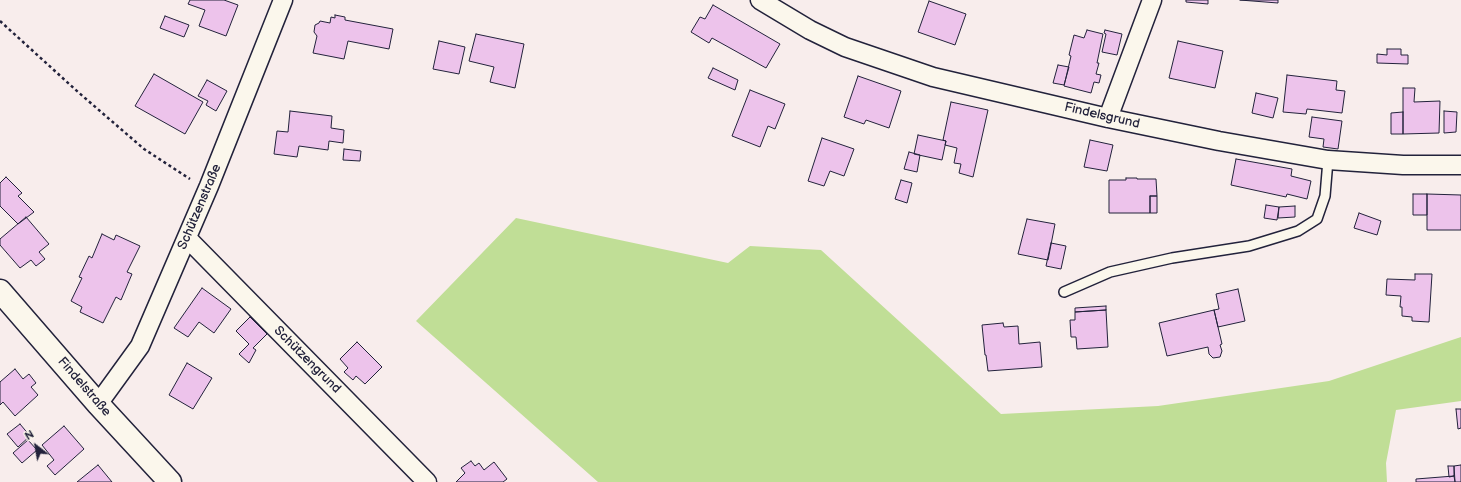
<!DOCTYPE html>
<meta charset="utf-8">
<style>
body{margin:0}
#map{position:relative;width:1461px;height:482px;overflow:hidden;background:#f8edec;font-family:"Balsamiq Sans",sans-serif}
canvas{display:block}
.north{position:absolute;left:16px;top:426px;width:40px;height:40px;-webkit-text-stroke:3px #fbf7ec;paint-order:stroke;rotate:329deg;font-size:11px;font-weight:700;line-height:16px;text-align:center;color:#22223b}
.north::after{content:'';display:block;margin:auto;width:14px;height:18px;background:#22223b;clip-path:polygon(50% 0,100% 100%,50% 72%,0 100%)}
</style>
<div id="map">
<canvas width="1461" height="482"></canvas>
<div class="north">N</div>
</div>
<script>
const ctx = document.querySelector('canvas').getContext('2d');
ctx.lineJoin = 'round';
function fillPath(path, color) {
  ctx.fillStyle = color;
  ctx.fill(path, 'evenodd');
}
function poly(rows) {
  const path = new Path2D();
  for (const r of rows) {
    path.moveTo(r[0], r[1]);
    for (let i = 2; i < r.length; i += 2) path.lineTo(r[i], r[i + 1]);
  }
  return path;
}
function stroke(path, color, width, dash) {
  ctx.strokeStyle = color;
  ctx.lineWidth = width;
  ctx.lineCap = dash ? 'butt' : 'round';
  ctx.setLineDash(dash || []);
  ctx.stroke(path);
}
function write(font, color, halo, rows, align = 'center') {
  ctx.font = font + ' "Balsamiq Sans",sans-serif';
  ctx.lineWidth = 4;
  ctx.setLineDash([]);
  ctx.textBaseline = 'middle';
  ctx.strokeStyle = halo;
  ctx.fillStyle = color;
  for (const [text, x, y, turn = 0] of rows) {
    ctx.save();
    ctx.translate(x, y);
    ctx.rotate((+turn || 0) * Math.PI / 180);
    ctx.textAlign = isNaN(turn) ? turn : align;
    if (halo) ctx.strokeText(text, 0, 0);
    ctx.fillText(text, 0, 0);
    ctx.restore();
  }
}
fillPath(poly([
 [516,218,728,263,750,246,821,250,1001,414,1158,406,1329,381,1461,337,1461,401,1396,410,1386,463,1387,482,598,482,416,321]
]), '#c0de96');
const building = poly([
 [190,0,224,0,238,5,226,36,199,26,205,10,188,4,190,0],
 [1186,0,1208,0,1208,4,1186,2,1186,0],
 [1240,0,1278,0,1278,3,1240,0],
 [929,1,966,14,955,45,918,32,929,1],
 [713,5,780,44,766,68,712,38,709,43,691,32,700,17,705,19,713,5],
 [335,15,345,17,345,20,393,29,389,49,348,41,344,59,313,53,317,36,314,32,315,25,319,23,320,21,330,23,331,17,335,18,335,15],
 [165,16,189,25,184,37,160,28,165,16],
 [1087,30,1103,34,1097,63,1099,63,1096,74,1101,75,1099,83,1094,82,1091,93,1064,86,1071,56,1069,55,1074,35,1084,38,1087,30],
 [1105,30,1122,34,1117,55,1102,52,1106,34,1104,33,1105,30],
 [476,34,524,44,515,88,490,82,494,67,469,61,476,34],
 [439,41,465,47,459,74,433,69,439,41],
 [1178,41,1223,51,1215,88,1169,78,1178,41],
 [1387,49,1401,49,1401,55,1408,55,1408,64,1377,63,1377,54,1387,55,1387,49],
 [1058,65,1069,67,1064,85,1053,83,1058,65],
 [713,68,738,80,735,90,708,78,713,68],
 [154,74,203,102,185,134,135,106,154,74],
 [1287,75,1337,81,1336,90,1345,91,1342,113,1307,109,1306,114,1283,112,1287,75],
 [858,76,901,91,889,128,866,120,864,124,844,117,858,76],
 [207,80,227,91,216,111,206,105,208,101,198,96,207,80],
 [1403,88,1415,88,1414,102,1440,101,1439,133,1403,134,1403,88],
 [750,90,785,104,775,129,768,126,760,147,732,136,750,90],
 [1256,93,1278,98,1273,118,1252,113,1256,93],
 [951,102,988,110,973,177,959,173,961,164,954,163,957,148,945,145,946,141,943,140,951,102],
 [290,111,332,116,331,128,344,130,343,143,329,141,328,150,299,146,297,157,274,154,277,131,288,132,290,111],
 [1444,111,1457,112,1456,132,1444,133,1444,111],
 [1403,112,1403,134,1391,134,1391,113,1403,112],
 [1312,117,1342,121,1338,149,1323,147,1324,139,1309,137,1312,117],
 [918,135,946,141,942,160,914,154,918,135],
 [822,138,854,149,844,176,830,171,824,186,808,181,822,138],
 [1090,140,1113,145,1107,171,1084,167,1090,140],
 [344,149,361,151,360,161,343,160,344,149],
 [909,152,920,155,917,172,904,169,909,152],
 [1236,159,1292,169,1291,176,1311,181,1307,199,1287,194,1286,197,1231,185,1236,159],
 [6,177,22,193,18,196,34,212,18,224,0,206,0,183,6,177],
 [1126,178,1137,178,1137,179,1156,179,1157,196,1150,196,1150,213,1109,213,1109,180,1126,180,1126,178],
 [901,180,912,183,907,203,895,199,901,180],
 [1413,194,1427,194,1427,215,1413,215,1413,194],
 [1427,194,1461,195,1461,230,1427,230,1427,194],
 [1150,196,1157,196,1157,213,1150,213,1150,196],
 [1266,205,1279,207,1277,220,1264,218,1266,205],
 [1295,206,1295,217,1278,218,1279,207,1295,206],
 [1359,213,1381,221,1377,235,1354,228,1359,213],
 [26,217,49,244,39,252,45,259,36,266,31,260,20,268,0,245,0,239,26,217],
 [1027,219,1055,224,1048,260,1018,254,1027,219],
 [102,234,114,240,116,235,140,246,127,272,132,274,121,300,116,297,103,323,80,312,82,307,71,301,82,278,79,277,89,256,92,258,102,234],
 [1051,243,1066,246,1061,269,1046,266,1051,243],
 [1415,274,1432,274,1429,322,1412,321,1412,317,1402,316,1402,307,1400,307,1401,296,1386,295,1387,279,1415,280,1415,274],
 [202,288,231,309,214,333,199,322,188,337,174,328,202,288],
 [1238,289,1245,321,1218,327,1214,310,1219,309,1216,294,1238,289],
 [1106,306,1106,310,1075,312,1075,308,1106,306],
 [1106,310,1108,347,1077,349,1076,337,1071,337,1070,320,1075,320,1075,312,1106,310],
 [1214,310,1222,344,1220,345,1222,351,1220,357,1213,358,1209,354,1208,347,1167,356,1159,323,1214,310],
 [250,317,267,334,253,348,256,350,249,363,239,354,249,344,236,331,250,317],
 [1003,323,1004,327,1018,326,1019,344,1040,342,1042,367,988,371,986,355,985,355,982,325,1003,323],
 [357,342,382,367,365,384,356,376,353,380,344,372,348,368,340,359,357,342],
 [187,363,212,378,193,409,169,395,187,363],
 [15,369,23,379,29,374,36,383,31,387,38,395,15,416,3,402,0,405,0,382,15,369],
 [1456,409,1461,409,1461,428,1458,429,1456,409],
 [20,424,30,436,18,447,7,434,20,424],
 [64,426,84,449,55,475,47,466,54,460,42,445,64,426],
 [28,440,37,450,22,463,13,453,28,440],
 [471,461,475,466,479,463,484,470,494,462,507,479,503,482,456,482,465,473,461,468,471,461],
 [98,465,112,482,77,482,98,465],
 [1461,465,1461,482,1455,482,1454,466,1461,465],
 [1448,466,1454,466,1454,476,1449,477,1448,466],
 [1454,476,1455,482,1416,482,1416,479,1454,476]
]);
fillPath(building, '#edc3eb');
stroke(building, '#22223b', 1);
const service = poly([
 [1064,292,1110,272,1172,258,1249,246,1298,231,1317,219,1325,196,1328,160]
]);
const minor = poly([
 [760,0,810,30,845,47,933,77,1108,118,1219,141,1328,160,1403,165,1461,165],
 [1108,118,1152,0],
 [187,238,427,482],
 [98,404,140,346,209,186,283,0]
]);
const tertiary = poly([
 [0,291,98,404,170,482]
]);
stroke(service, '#22223b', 12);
stroke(minor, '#22223b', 21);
stroke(tertiary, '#22223b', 25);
stroke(poly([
 [0,21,78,92,144,149,190,179]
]), '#22223b', 2.5, [3, 3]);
stroke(service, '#fbf7ec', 9);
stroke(minor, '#fbf7ec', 18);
stroke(tertiary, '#fbf7ec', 22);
write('13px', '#22223b', '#fbf7ec', [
 ["Findelsgrund",1102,116,13],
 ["Schützenstraße",200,207,-67],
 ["Schützengrund",307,360,45],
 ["Findelstraße",84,387,49]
]);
</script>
